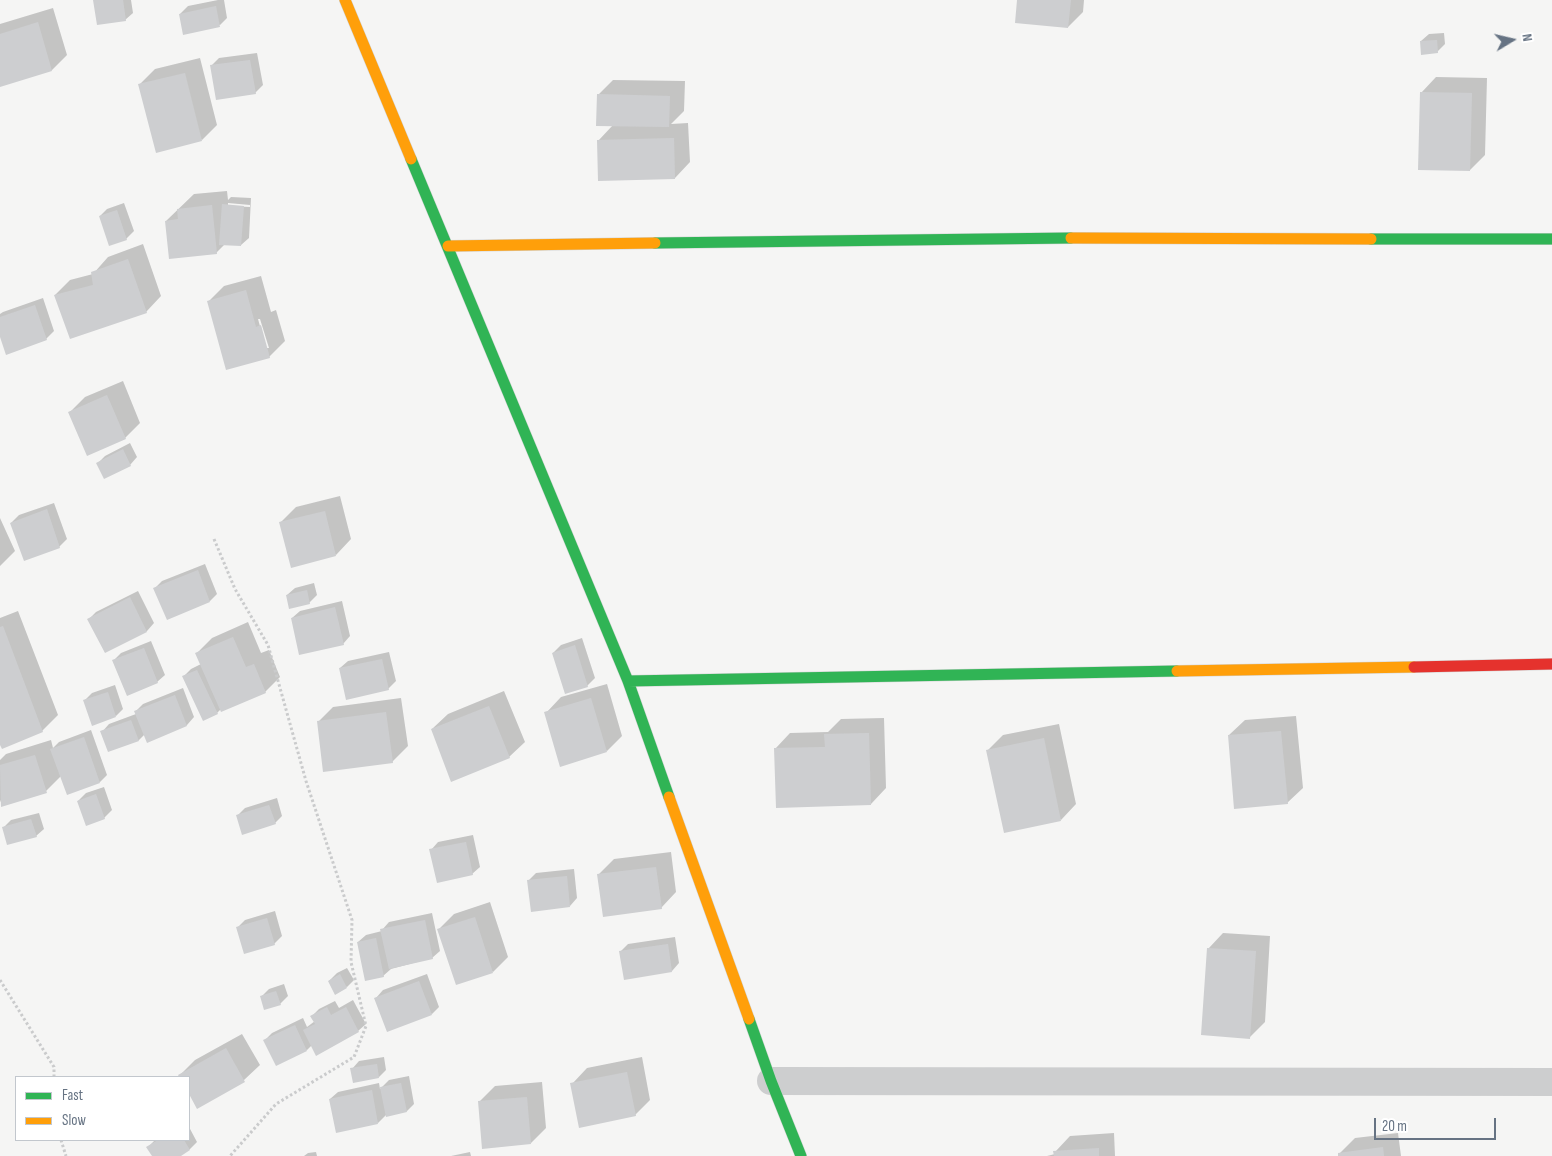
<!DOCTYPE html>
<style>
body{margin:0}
#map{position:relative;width:1552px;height:1156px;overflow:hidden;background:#f5f5f4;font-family:"Sofia Sans Condensed",sans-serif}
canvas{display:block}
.legend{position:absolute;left:15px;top:1076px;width:175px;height:65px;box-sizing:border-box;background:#fff;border:1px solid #c2c7cd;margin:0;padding:6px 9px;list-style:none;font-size:15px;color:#667383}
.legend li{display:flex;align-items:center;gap:10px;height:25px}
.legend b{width:25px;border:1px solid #c2c7cd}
.north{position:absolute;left:1487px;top:15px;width:50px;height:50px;-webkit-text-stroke:4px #fff;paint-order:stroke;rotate:81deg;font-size:14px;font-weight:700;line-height:20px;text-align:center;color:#667383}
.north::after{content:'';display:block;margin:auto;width:18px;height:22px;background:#667383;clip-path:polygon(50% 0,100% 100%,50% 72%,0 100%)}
.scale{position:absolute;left:1374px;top:1118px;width:122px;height:22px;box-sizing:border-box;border:2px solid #667383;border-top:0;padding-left:6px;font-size:15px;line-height:18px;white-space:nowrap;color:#667383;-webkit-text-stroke:4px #fff;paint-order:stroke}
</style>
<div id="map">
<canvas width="1552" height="1156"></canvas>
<ul class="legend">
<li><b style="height:6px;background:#30b455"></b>Fast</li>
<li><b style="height:6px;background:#ff9f0a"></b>Slow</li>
</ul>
<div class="north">N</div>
<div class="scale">20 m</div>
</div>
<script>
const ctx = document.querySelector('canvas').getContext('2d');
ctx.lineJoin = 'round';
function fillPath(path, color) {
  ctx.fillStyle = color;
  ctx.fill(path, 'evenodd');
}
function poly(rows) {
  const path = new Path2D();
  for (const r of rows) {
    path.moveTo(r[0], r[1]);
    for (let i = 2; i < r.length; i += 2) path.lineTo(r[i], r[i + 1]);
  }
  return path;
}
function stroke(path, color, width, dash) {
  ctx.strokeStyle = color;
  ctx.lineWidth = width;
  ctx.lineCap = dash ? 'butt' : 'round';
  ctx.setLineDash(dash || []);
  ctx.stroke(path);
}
fillPath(poly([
 [94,0,131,0,133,13,125,20],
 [218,0,224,0,227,18,220,25,180,14,188,6],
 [1018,0,1084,0,1083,12,1068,27],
 [53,8,67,55,52,70,0,86,0,24],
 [1444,33,1445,44,1437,52,1421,41,1429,34],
 [257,53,263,85,255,93,211,66,219,58],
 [200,58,217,125,202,140,140,84,155,69],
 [1436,77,1487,78,1485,155,1470,170,1421,93],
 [613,80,685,81,684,111,671,124,688,123,690,162,675,178,598,141,613,125,598,95],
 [227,191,228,200,231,197,251,198,249,238,241,245,225,244,216,253,166,221,194,194],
 [228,203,250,205,250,207,228,206],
 [124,203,134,231,126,239,100,216,107,209],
 [143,244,161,296,146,312,55,295,70,280,93,274,108,257],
 [261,276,271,312,276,310,285,341,269,357,208,302,224,286],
 [258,319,260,319,269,348,266,348],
 [43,298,54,331,46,339,0,334,0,314,3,312],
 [123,381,140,423,125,438,70,412,85,397],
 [130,443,137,457,130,465,98,463,105,456],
 [340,496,351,539,336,555,280,523,296,507],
 [54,503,67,539,59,547,11,523,19,515],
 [0,518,15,551,0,566],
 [205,564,217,594,210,601,155,588,162,581],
 [314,583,317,595,309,603,287,595,295,588],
 [138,591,154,623,147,631,105,652,89,619,96,612],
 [342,601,350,636,343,644,292,618,300,611],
 [18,611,58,715,42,731,0,741,0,618],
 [248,622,261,653,269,650,280,677,265,692,221,709,217,713,184,676,191,669,201,664,197,653,212,638],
 [582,638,595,678,587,686,553,653,561,645],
 [151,641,165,675,157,682,114,660,121,653],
 [389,652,396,681,388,689,340,668,348,661],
 [607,684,622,736,607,751,546,713,561,697],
 [115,685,123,709,116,716,84,701,92,693],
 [183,688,194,717,187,725,148,741,145,734,139,740,109,751,102,732,109,724,136,714,135,712,143,704],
 [504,691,525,742,509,757,432,729,448,714],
 [401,698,408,746,392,762,318,722,333,707],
 [1296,716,1303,788,1287,803,1229,735,1245,720],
 [884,718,886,788,871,804,775,749,790,733,828,732,841,719],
 [1059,724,1076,804,1061,820,987,751,1003,735],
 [91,730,107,775,100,782,61,776,46,791,2,805,0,800,0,760,6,754,51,740,53,748,59,742],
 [104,787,112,810,104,818,78,801,86,793],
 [277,798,282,816,275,823,237,816,245,808],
 [39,813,44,829,36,836,3,828,11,820],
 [473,835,480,867,472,874,431,850,438,842],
 [671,852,676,892,661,908,599,874,614,859],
 [574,869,577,898,570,906,528,881,536,873],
 [490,902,508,957,493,972,439,929,454,914],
 [275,911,282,936,274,944,238,927,245,920],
 [432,913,440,951,432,958,391,969,383,976,358,942,366,935,382,931,382,930,389,922],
 [1223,933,1270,936,1265,1022,1249,1038,1208,949],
 [675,937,679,963,672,971,620,952,628,944],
 [347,968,354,980,347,987,329,981,337,973],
 [427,974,439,1007,432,1014,376,998,383,990],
 [284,984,288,996,280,1004,261,997,269,989],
 [353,1000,366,1024,358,1031,312,1045,307,1050,265,1040,272,1033,303,1018,307,1027,315,1021,312,1016,319,1009,335,1001,339,1008],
 [242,1034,260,1065,244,1080,197,1107,189,1092,189,1077,180,1077,179,1076,195,1060],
 [384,1057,386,1070,379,1077,352,1069,359,1061],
 [642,1057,650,1100,635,1115,572,1084,587,1068],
 [409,1076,414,1104,407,1111,387,1114,378,1123,330,1099,338,1092,379,1083,380,1089,389,1080],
 [542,1082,546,1128,531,1143,479,1102,495,1086],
 [189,1127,197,1142,190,1149,178,1156,153,1156,148,1147,155,1140,189,1140],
 [1114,1133,1115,1156,1047,1156,1055,1154,1055,1152,1070,1136],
 [1398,1133,1401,1156,1340,1156,1339,1154,1355,1138],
 [316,1152,317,1156,304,1156,308,1153],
 [470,1152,471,1156,451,1156]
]), '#0003');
fillPath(poly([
 [93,0,123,0,126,21,97,25],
 [1017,0,1071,0,1068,28,1015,23],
 [216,6,220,27,183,35,179,14],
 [38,22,52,71,0,87,0,34],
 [1437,40,1438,53,1421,55,1420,41],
 [250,60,256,94,216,100,210,65],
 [185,73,202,141,156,153,138,84],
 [1420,92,1472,93,1470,171,1418,170],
 [597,94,670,96,669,127,596,126],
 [674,138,675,179,598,181,597,140],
 [222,204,244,206,241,246,219,245],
 [212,205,217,254,169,259,165,221,178,219,177,209],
 [117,210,127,240,109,246,99,216],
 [128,259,147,313,70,339,54,295,93,285,91,272],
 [246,290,256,327,261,325,270,358,226,370,207,301],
 [35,305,47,340,6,355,0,337,0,317],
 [107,395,126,439,87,456,68,412],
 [123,449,131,466,104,479,96,463],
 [47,509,60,548,24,561,10,523],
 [325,511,336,556,291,568,279,522],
 [198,570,210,602,167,620,153,588],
 [307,590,310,604,289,609,286,595],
 [130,597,147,632,105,653,87,619],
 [335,607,344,645,299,655,291,618],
 [3,626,43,732,2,749,0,745,0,627],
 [233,637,246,667,254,664,266,693,221,712,195,653],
 [575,645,588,687,565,694,552,653],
 [144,648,158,683,127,696,112,660],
 [382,659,389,690,346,700,339,668],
 [197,670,218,714,203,721,182,676],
 [108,692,116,717,92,726,83,700],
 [175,695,187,726,147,743,134,711],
 [591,698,607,752,560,767,544,712],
 [489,706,510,758,451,782,431,729],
 [386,712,393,763,323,772,317,721],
 [131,720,139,741,108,752,100,731],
 [1281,731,1288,804,1234,809,1228,735],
 [869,733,871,805,776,808,774,748,825,747,824,734],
 [84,737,100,783,67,795,50,749],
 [1044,738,1061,821,1004,833,986,750],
 [35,755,47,793,1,807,0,765],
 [96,794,105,819,86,826,77,801],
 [269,805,276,824,242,835,236,815],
 [31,819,37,837,7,845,2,827],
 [466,842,473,875,437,883,429,849],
 [656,867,662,909,603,917,597,874],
 [567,876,570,907,531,912,527,880],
 [475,917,493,973,456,985,437,929],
 [267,918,275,945,244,954,236,927],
 [425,920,433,959,389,969,380,929],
 [376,938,384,977,365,981,357,942],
 [668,944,672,972,624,980,619,951],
 [1207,948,1256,951,1250,1039,1201,1035],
 [340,974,347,988,335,995,328,981],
 [419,981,432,1015,387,1032,374,998],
 [276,991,281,1005,264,1010,260,996],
 [327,1007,331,1015,346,1007,359,1032,316,1056,303,1030,315,1024,310,1016],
 [295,1025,307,1051,276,1066,263,1040],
 [226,1048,245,1082,197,1109,189,1094,189,1077,179,1077,178,1075],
 [377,1064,379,1078,353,1083,350,1068],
 [627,1072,636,1116,579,1128,570,1083],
 [401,1083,407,1112,386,1117,380,1087],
 [372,1090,378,1124,336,1133,329,1099],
 [527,1097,531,1144,482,1149,478,1101],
 [158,1140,184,1140,190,1150,181,1156,152,1156,146,1147],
 [1383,1147,1384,1156,1338,1156,1338,1153],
 [1099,1148,1099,1156,1054,1156,1053,1151]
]), '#cdced0');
const fast = poly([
 [411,159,628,681,669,797],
 [1371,239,1552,239],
 [655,243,1071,238],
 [628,681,1177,671],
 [749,1019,771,1081,801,1156]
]);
const slow = poly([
 [345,0,411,159],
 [1071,238,1371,239],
 [448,246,655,243],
 [1177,671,1414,667],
 [669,797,749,1019]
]);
const jam = poly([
 [1414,667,1552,664]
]);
stroke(fast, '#d2d3d3', 12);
stroke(slow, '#d2d3d3', 12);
stroke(jam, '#d2d3d3', 12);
stroke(poly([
 [214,539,235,589,268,645,306,781,352,920,351,962,366,1026,354,1057,276,1104,230,1156],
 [0,980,54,1067,54,1077],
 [61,1140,66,1156]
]), '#cacbcc', 3, [2.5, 2.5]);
stroke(poly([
 [771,1081,1552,1082]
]), '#cdcecf', 28);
stroke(fast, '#30b455', 11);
stroke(slow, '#ff9f0a', 11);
stroke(jam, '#e5322d', 11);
</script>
